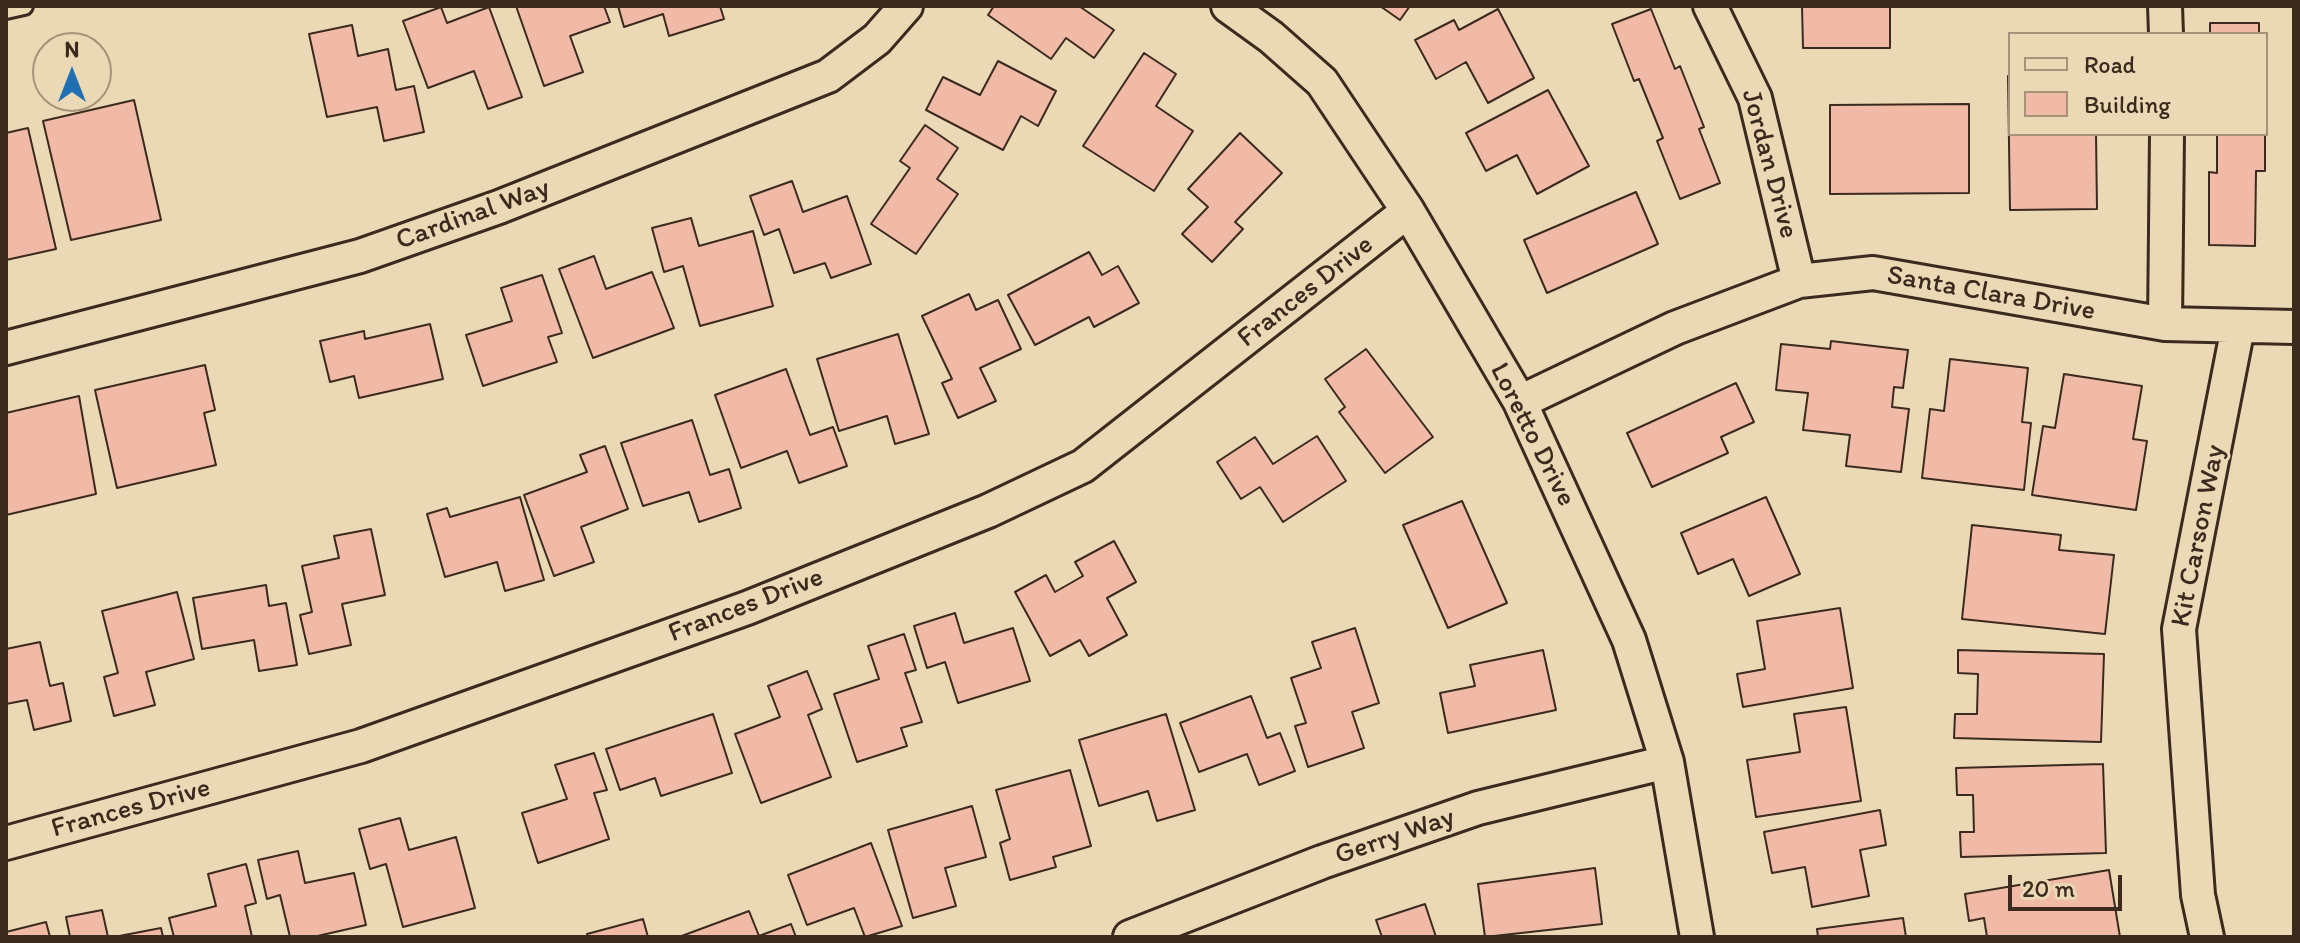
<!DOCTYPE html>
<style>
body{margin:0}
#map{position:relative;width:2300px;height:943px;overflow:hidden;background:#ebd8b5;font-family:Itim,sans-serif}
canvas{display:block}
.frame{position:absolute;inset:0;border:8px solid #3b2a1e;pointer-events:none}
.legend{position:absolute;left:2008px;top:32px;width:260px;height:104px;box-sizing:border-box;background:#ebd8b5;border:2px solid #a59279;margin:0;padding:10px 14px;list-style:none;font-size:24px;color:#3b2a1e}
.legend li{display:flex;align-items:center;gap:16px;height:40px}
.legend b{width:40px;border:2px solid #a59279}
.north{position:absolute;left:32px;top:32px;width:80px;height:80px;box-sizing:border-box;background:#ebd8b5;border:2px solid #a59279;border-radius:50%;rotate:0deg;font-size:22px;font-weight:700;line-height:32px;text-align:center;color:#3b2a1e}
.north::after{content:'';display:block;margin:auto;width:28px;height:36px;background:#1f6fb2;clip-path:polygon(50% 0,100% 100%,50% 72%,0 100%)}
.scale{position:absolute;left:2008px;top:875px;width:114px;height:36px;box-sizing:border-box;border:4px solid #3b2a1e;border-top:0;padding-left:10px;font-size:24px;line-height:28px;white-space:nowrap;color:#3b2a1e;-webkit-text-stroke:6px #ebd8b5;paint-order:stroke}
</style>
<div id="map">
<canvas width="2300" height="943"></canvas>
<div class="frame"></div>
<ul class="legend">
<li><b style="height:10px;background:#ebd8b5"></b>Road</li>
<li><b style="height:22px;background:#f1baa6"></b>Building</li>
</ul>
<div class="north">N</div>
<div class="scale">20 m</div>
</div>
<script>
const ctx = document.querySelector('canvas').getContext('2d');
ctx.lineJoin = 'round';
function fillPath(path, color) {
  ctx.fillStyle = color;
  ctx.fill(path, 'evenodd');
}
function poly(rows) {
  const path = new Path2D();
  for (const r of rows) {
    path.moveTo(r[0], r[1]);
    for (let i = 2; i < r.length; i += 2) path.lineTo(r[i], r[i + 1]);
  }
  return path;
}
function stroke(path, color, width, dash) {
  ctx.strokeStyle = color;
  ctx.lineWidth = width;
  ctx.lineCap = dash ? 'butt' : 'round';
  ctx.setLineDash(dash || []);
  ctx.stroke(path);
}
function write(font, color, halo, rows, align = 'center') {
  ctx.font = font + ' Itim,sans-serif';
  ctx.lineWidth = 6;
  ctx.setLineDash([]);
  ctx.textBaseline = 'middle';
  ctx.strokeStyle = halo;
  ctx.fillStyle = color;
  for (const [text, x, y, turn = 0] of rows) {
    ctx.save();
    ctx.translate(x, y);
    ctx.rotate((+turn || 0) * Math.PI / 180);
    ctx.textAlign = isNaN(turn) ? turn : align;
    if (halo) ctx.strokeText(text, 0, 0);
    ctx.fillText(text, 0, 0);
    ctx.restore();
  }
}
const building = poly([
 [516,6,604,6,610,22,570,36,583,72,544,86,516,6],
 [618,6,720,6,724,19,669,36,663,14,624,27,618,6],
 [994,6,1079,6,1114,30,1094,58,1066,38,1051,59,988,15,994,6],
 [1380,6,1410,6,1400,20,1380,6],
 [1802,6,1890,6,1890,48,1803,48,1802,6],
 [441,7,447,23,489,7,522,97,488,109,474,71,428,88,403,21,441,7],
 [1498,9,1534,78,1488,103,1466,62,1436,79,1415,40,1454,20,1459,30,1498,9],
 [1651,9,1675,69,1680,66,1704,127,1699,129,1720,183,1680,199,1657,141,1663,138,1639,79,1634,81,1612,24,1651,9],
 [2210,23,2259,23,2259,34,2210,34,2210,23],
 [352,25,358,56,388,49,396,90,414,86,424,132,384,141,377,107,327,117,309,34,352,25],
 [1144,53,1176,74,1156,106,1193,131,1154,191,1083,146,1144,53],
 [998,61,1056,91,1038,126,1021,116,1003,150,926,110,943,77,980,95,998,61],
 [2008,76,2010,134,2096,134,2097,209,2010,210,2008,76],
 [1548,90,1589,166,1537,194,1517,155,1486,171,1466,133,1548,90],
 [134,100,161,220,71,240,43,121,134,100],
 [1969,104,1969,193,1830,194,1830,105,1969,104],
 [925,125,958,148,937,179,958,194,916,254,871,224,910,168,900,161,925,125],
 [28,128,56,249,6,260,6,133,28,128],
 [1240,133,1282,173,1235,222,1243,229,1212,262,1182,234,1208,207,1188,189,1240,133],
 [2217,134,2265,134,2265,171,2256,171,2255,246,2209,245,2209,172,2217,173,2217,134],
 [792,181,803,212,847,196,871,264,831,278,825,263,794,273,779,229,764,235,750,196,792,181],
 [1636,192,1658,244,1547,293,1524,240,1636,192],
 [691,218,699,246,753,231,773,306,700,326,683,266,664,272,652,228,691,218],
 [1089,252,1102,275,1118,266,1139,303,1094,327,1089,317,1035,345,1008,295,1089,252],
 [594,256,606,289,652,272,674,328,593,358,559,269,594,256],
 [542,275,562,333,548,337,557,362,483,386,466,335,512,321,501,288,542,275],
 [969,294,976,310,998,300,1021,349,980,368,996,401,958,418,942,383,952,379,922,316,969,294],
 [430,324,443,379,359,398,354,376,330,382,320,341,364,331,365,339,430,324],
 [898,334,929,434,895,444,887,416,839,431,817,359,898,334],
 [1831,341,1908,350,1903,388,1894,387,1892,407,1909,409,1901,472,1846,466,1850,435,1803,430,1808,393,1776,390,1781,344,1830,349,1831,341],
 [1366,349,1433,437,1385,473,1339,412,1345,407,1325,379,1366,349],
 [1950,359,2028,368,2022,422,2031,423,2024,490,1922,478,1930,409,1944,411,1950,359],
 [205,365,215,410,204,413,216,465,117,488,95,390,205,365],
 [786,369,810,435,833,427,847,466,799,483,787,451,741,468,715,395,786,369],
 [2064,374,2142,386,2133,439,2147,441,2136,510,2032,495,2043,426,2055,428,2064,374],
 [1736,383,1754,422,1721,437,1728,453,1652,487,1627,433,1736,383],
 [79,396,96,494,6,515,6,413,79,396],
 [692,420,710,475,729,469,741,508,699,522,689,492,643,506,621,443,692,420],
 [1317,436,1346,481,1283,522,1260,487,1241,499,1217,462,1255,437,1273,464,1317,436],
 [605,446,628,509,581,527,594,562,554,576,524,495,587,472,580,455,605,446],
 [520,497,544,580,505,591,497,562,445,577,427,514,447,508,450,517,520,497],
 [1766,497,1800,574,1749,596,1733,559,1698,574,1681,533,1766,497],
 [1462,501,1507,603,1448,628,1403,525,1462,501],
 [1972,525,2061,535,2059,550,2114,555,2105,634,1962,619,1972,525],
 [371,529,385,595,342,604,351,645,309,654,300,615,312,612,302,566,339,558,334,536,371,529],
 [1114,541,1136,582,1107,598,1127,635,1089,656,1080,640,1050,656,1015,592,1046,575,1055,592,1083,576,1075,562,1114,541],
 [266,585,269,606,286,603,297,665,259,671,254,640,202,649,193,598,266,585],
 [177,592,194,659,146,672,155,705,114,716,104,677,118,673,102,611,177,592],
 [1840,608,1853,688,1743,707,1737,674,1765,669,1757,621,1840,608],
 [955,613,964,643,1013,628,1030,681,958,703,945,662,927,668,914,626,955,613],
 [1355,628,1379,703,1352,712,1364,748,1308,767,1295,726,1306,723,1291,678,1321,668,1312,642,1355,628],
 [904,634,916,670,905,673,922,722,901,728,907,746,857,762,834,694,879,679,868,646,904,634],
 [40,642,50,686,63,683,71,721,34,730,27,700,6,704,6,649,40,642],
 [1543,650,1556,710,1448,733,1440,693,1475,686,1470,665,1543,650],
 [1958,650,2104,654,2101,742,1954,738,1955,714,1977,714,1978,674,1958,673,1958,650],
 [807,671,822,709,808,715,831,777,761,803,735,734,780,717,768,686,807,671],
 [1251,696,1267,738,1280,733,1295,771,1259,785,1247,754,1199,772,1180,723,1251,696],
 [1846,707,1861,801,1756,817,1747,760,1800,752,1794,714,1846,707],
 [713,714,732,773,661,796,655,778,620,790,606,749,713,714],
 [1166,714,1195,810,1157,821,1148,791,1099,806,1079,740,1166,714],
 [594,753,607,790,594,793,609,839,538,863,522,813,567,799,555,765,594,753],
 [2103,764,2106,853,1961,857,1960,832,1974,832,1973,795,1957,795,1956,768,2103,764],
 [1070,770,1091,846,1053,857,1056,867,1010,880,1000,843,1010,839,996,790,1070,770],
 [972,806,986,857,945,868,956,906,913,918,888,830,972,806],
 [1880,810,1886,845,1860,850,1869,896,1812,907,1805,867,1772,873,1764,832,1880,810],
 [400,818,409,850,456,837,475,908,403,927,386,864,370,869,359,829,400,818],
 [871,843,902,926,865,937,854,908,807,925,788,875,871,843],
 [298,851,305,883,354,873,366,925,313,937,290,937,280,895,267,899,258,860,298,851],
 [246,864,256,903,245,906,252,937,174,937,169,918,216,906,208,874,246,864],
 [1595,868,1602,924,1485,937,1478,884,1595,868],
 [2109,870,2120,937,1987,937,1984,918,1969,921,1965,894,2109,870],
 [1425,904,1436,937,1382,937,1376,920,1425,904],
 [102,910,108,937,70,937,66,917,102,910],
 [749,911,759,936,791,924,796,937,679,937,749,911],
 [1903,918,1906,937,1818,937,1817,929,1903,918],
 [643,919,648,937,588,937,587,934,643,919],
 [46,922,50,937,6,937,6,932,46,922],
 [161,928,163,937,114,937,161,928]
]);
fillPath(building, '#f1baa6');
stroke(building, '#3b2a1e', 2);
const lane = poly([
 [6,10,24,6]
]);
const street = poly([
 [1228,6,1271,37,1322,82,1408,211,1520,402,1629,640,1667,762,1697,937],
 [1710,6,1755,98,1799,281],
 [2165,6,2166,34],
 [2165,324,2167,134],
 [6,348,360,256,499,207,828,76,877,39,906,6],
 [1520,402,1675,328,1799,281,1873,273,2165,324,2294,327],
 [6,843,361,746,747,608,988,511,1083,466,1408,211],
 [1130,937,1322,862,1478,808,1667,762],
 [2207,937,2198,895,2179,629,2238,327]
]);
stroke(lane, '#3b2a1e', 22);
stroke(street, '#3b2a1e', 38);
stroke(lane, '#ebd8b5', 16);
stroke(street, '#ebd8b5', 32);
write('28px', '#3b2a1e', '#ebd8b5', [
 ["Jordan Drive",1769,164,75],
 ["Cardinal Way",473,215,-20],
 ["Frances Drive",1306,292,-38],
 ["Santa Clara Drive",1991,294,10],
 ["Loretto Drive",1532,435,63],
 ["Kit Carson Way",2199,536,-79],
 ["Frances Drive",746,606,-21],
 ["Frances Drive",131,809,-15],
 ["Gerry Way",1395,837,-19]
]);
</script>
